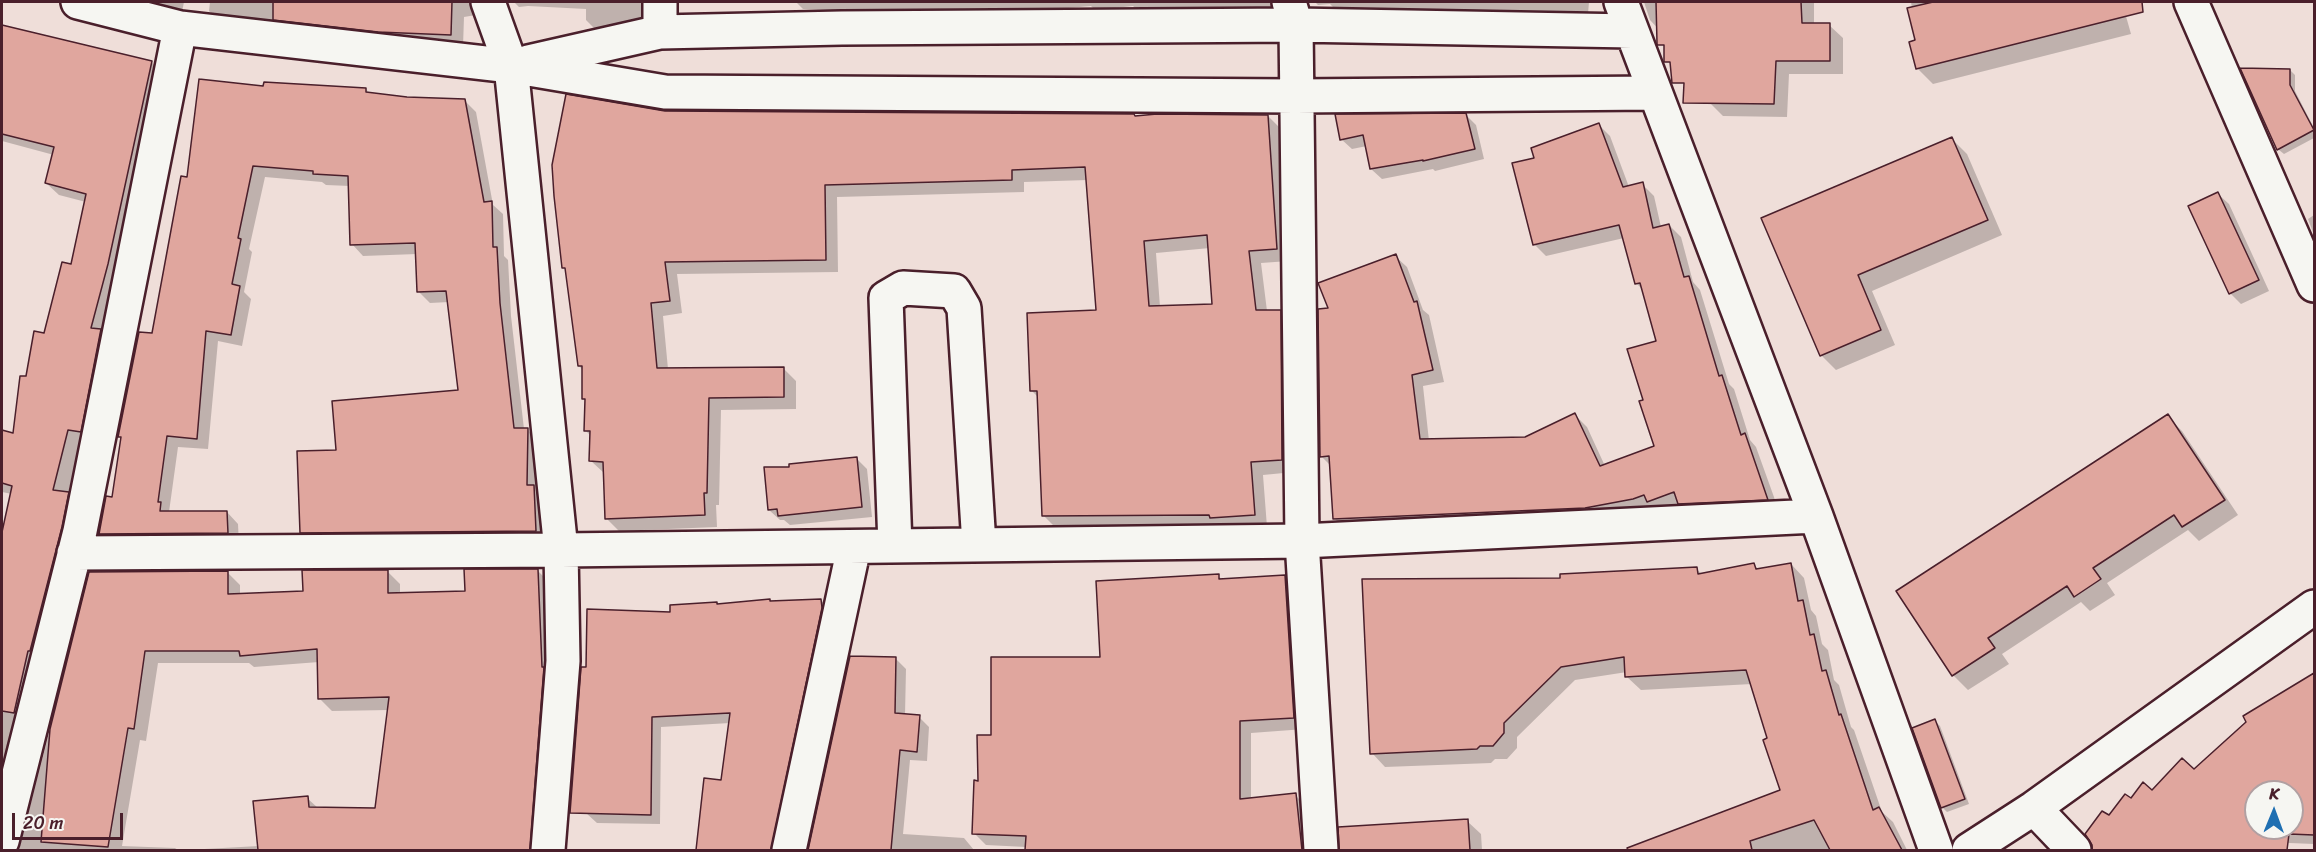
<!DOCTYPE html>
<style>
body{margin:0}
#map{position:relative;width:2316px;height:852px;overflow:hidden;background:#efded9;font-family:Sriracha,sans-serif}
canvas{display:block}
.frame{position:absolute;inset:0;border:3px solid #4a1f2b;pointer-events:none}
.north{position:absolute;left:2244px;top:780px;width:60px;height:60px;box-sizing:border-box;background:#f6f6f2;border:2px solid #b1a0a2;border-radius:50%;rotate:1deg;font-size:16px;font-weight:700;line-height:24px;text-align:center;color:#4a1f2b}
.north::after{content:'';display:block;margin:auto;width:21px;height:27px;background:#1f6fb2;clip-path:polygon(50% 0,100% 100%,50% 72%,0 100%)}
.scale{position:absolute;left:12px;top:813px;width:111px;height:27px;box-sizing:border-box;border:3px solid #4a1f2b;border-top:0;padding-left:8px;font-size:18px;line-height:21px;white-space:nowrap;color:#4a1f2b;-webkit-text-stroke:4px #f6f6f2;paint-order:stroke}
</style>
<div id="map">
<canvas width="2316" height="852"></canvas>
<div class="frame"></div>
<div class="north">K</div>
<div class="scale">20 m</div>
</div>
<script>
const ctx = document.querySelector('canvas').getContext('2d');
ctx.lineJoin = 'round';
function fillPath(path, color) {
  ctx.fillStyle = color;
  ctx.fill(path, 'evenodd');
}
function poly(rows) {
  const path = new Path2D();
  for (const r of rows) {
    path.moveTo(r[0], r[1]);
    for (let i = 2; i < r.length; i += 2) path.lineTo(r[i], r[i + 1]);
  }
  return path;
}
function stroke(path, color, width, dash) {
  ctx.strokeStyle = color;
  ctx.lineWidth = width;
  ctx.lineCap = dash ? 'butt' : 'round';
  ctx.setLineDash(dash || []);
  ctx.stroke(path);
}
fillPath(poly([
 [141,2,184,2,182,12],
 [210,2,488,2,482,14,464,17,463,47,222,24,209,11],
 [514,2,645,2,646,30,599,33,586,20,586,9,528,6,519,7],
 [796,2,1287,2,1284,7,1174,16,1143,16,1133,6,1095,10,1091,6,1045,10,1043,8,1006,13,1002,8,885,10,885,12,803,9],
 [1315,2,1589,2,1588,14,1337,11,1330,4,1318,5],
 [1644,2,1683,2,1692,34,1663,34,1650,20],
 [1709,2,1814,2,1814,25,1829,25,1843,38,1843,74,1789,74,1787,117,1723,116,1709,102],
 [1911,2,2122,2,2131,34,1933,84,1918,69,1911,43,1917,41],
 [2,27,151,62,164,74,93,444,80,442,68,494,80,506,2,826,2,539,12,494,2,492,2,432,14,435,27,378,72,266,86,202,59,195,46,183,54,155,2,141],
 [2242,69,2290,70,2295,75,2295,91,2314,128,2314,138,2284,154,2279,150],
 [264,88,366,89,370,94,407,98,464,100,476,112,493,205,503,214,504,256,508,260,511,316,524,429,527,429,539,441,547,542,314,544,302,532,338,451,460,391,449,302,430,303,418,291,417,254,363,256,352,244,350,186,326,185,322,182,265,177,249,249,252,252,244,292,251,299,242,346,218,341,208,449,178,447,169,512,227,512,238,524,239,544,112,545,100,534,113,499,122,439,120,436,154,334,189,179],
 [665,112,1136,117,1268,116,1281,129,1289,261,1261,263,1267,311,1280,311,1293,324,1294,472,1263,475,1267,527,1056,528,1044,516,1039,398,1032,391,1097,312,1088,180,1024,182,1024,192,837,197,838,272,677,274,682,313,663,316,668,369,783,368,796,381,796,409,721,410,719,505,716,505,717,527,619,531,607,519,604,473,591,461,591,436,585,430,586,401,584,399,583,370,579,366,567,271,564,267],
 [1210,248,1213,305,1160,307,1156,253],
 [1466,115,1476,125,1484,159,1435,171,1433,169,1382,179,1371,169,1367,146,1352,149,1341,139],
 [1598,124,1610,136,1629,187,1642,184,1654,196,1661,227,1669,225,1681,237,1693,282,1700,290,1729,384,1734,389,1750,440,1756,447,1779,511,1692,515,1682,505,1660,513,1655,507,1646,511,1346,530,1334,518,1331,466,1321,456,1330,310,1395,256,1407,267,1423,310,1429,315,1444,382,1423,386,1429,441,1525,438,1575,415,1587,427,1605,466,1656,447,1645,401,1658,342,1644,291,1637,284,1624,238,1546,256,1534,244,1535,159],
 [1952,139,1967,154,2002,235,1872,291,1895,345,1836,370,1821,355,1763,219],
 [2218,194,2229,204,2269,291,2241,304,2230,293],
 [2314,215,2314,235,2308,219],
 [2167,416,2182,431,2238,515,2199,541,2188,530,2107,583,2115,595,2090,611,2081,602,2002,654,2009,664,1968,690,1953,675,1898,592],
 [856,458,867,469,872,517,790,525,784,520,780,520,769,510,791,468],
 [1791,564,1804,578,1811,610,1816,616,1822,644,1828,650,1834,680,1839,685,1851,727,1854,730,1882,812,1893,822,1907,850,1673,850,1669,833,1782,791,1752,684,1641,690,1627,677,1627,672,1575,680,1517,737,1517,748,1507,759,1495,759,1491,763,1385,767,1372,753,1562,579,1696,569,1702,574,1754,565,1759,570],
 [537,570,550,583,542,850,186,850,259,846,307,798,318,808,376,809,389,710,332,711,320,699,319,662,254,667,249,663,158,663,146,741,140,740,122,846,175,848,178,850,19,850,90,573,227,572,240,585,240,595,305,592,387,571,400,584,400,594,467,592],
 [1218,576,1223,580,1285,576,1297,588,1305,729,1251,733,1251,799,1295,795,1307,807,1312,850,1026,850,1026,847,986,845,974,833,979,782,993,736],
 [821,600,831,611,782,850,698,850,706,779,723,781,730,723,661,727,660,824,597,823,586,813,587,668,672,614,718,606],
 [851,657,896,659,906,669,905,715,919,717,929,727,927,761,910,760,903,834,964,838,974,850,810,850],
 [2314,674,2314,844,2265,842,2262,850,2094,850,2094,846,2109,817,2131,800,2194,771,2248,722,2245,716],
 [2256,792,2292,792,2292,828,2256,828],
 [1935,721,1940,726,1969,804,1947,812,1942,807],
 [1467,821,1481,834,1482,850,1369,850,1368,827]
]), '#0003');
const building = poly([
 [273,2,452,2,451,35,378,32,273,20,273,2],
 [1656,2,1801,2,1802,23,1830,23,1830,61,1776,61,1774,104,1683,103,1684,83,1672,83,1670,62,1664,62,1664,45,1657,45,1657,43,1656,2],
 [1933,2,2142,2,2143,12,1916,69,1909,42,1915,40,1907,8,1933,2],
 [2,25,152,61,108,264,91,328,101,329,81,432,68,430,53,490,69,492,62,527,30,651,28,651,14,713,2,711,2,532,12,486,2,483,2,430,13,433,20,376,26,376,34,331,44,333,62,262,71,264,86,194,45,183,54,147,2,134,2,25],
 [2240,68,2290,69,2290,85,2314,130,2277,150,2240,68],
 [199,79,263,86,264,82,366,88,366,92,407,97,465,99,484,202,492,201,493,247,497,247,500,303,514,428,528,428,527,485,534,485,536,531,300,533,297,451,336,450,332,401,458,390,446,291,417,292,415,243,350,245,348,176,313,174,313,171,253,166,238,238,241,239,232,284,240,286,231,335,206,331,197,439,167,436,158,502,161,502,160,511,227,511,228,533,99,534,106,496,112,497,121,437,118,437,139,332,152,333,181,176,187,177,199,79],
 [566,94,665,111,1134,114,1135,116,1157,114,1268,115,1277,249,1249,251,1256,310,1281,310,1282,460,1251,462,1255,515,1210,518,1209,515,1042,516,1037,391,1030,391,1027,313,1096,310,1085,167,1012,170,1012,180,825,185,826,260,665,262,670,301,651,303,657,368,784,367,784,397,709,398,707,493,704,493,705,515,605,519,603,462,589,461,590,431,584,431,585,399,582,399,582,366,578,366,565,268,562,268,554,196,552,165,566,94],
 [1207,235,1212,304,1149,306,1144,241,1207,235],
 [1466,113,1475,149,1423,161,1423,160,1370,169,1363,135,1340,140,1335,114,1466,113],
 [1599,123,1623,187,1643,182,1653,228,1669,224,1684,277,1689,276,1719,376,1722,375,1741,435,1745,433,1768,500,1678,504,1674,492,1647,502,1644,495,1633,499,1585,508,1333,519,1329,456,1320,457,1318,309,1328,308,1318,283,1396,254,1414,302,1417,301,1433,370,1412,375,1420,439,1525,437,1575,413,1600,466,1654,446,1639,401,1643,400,1627,349,1656,341,1640,283,1635,284,1619,225,1533,245,1512,163,1534,158,1531,148,1599,123],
 [1952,137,1988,220,1858,275,1881,330,1820,356,1761,218,1952,137],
 [2218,192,2259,280,2229,294,2188,206,2218,192],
 [2168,414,2225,500,2182,527,2174,515,2093,568,2101,579,2074,597,2067,586,1988,638,1995,648,1952,676,1896,591,2168,414],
 [857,457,862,507,778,516,777,509,768,510,764,467,789,467,789,464,857,457],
 [1754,563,1756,569,1791,563,1798,601,1803,600,1810,635,1814,634,1822,671,1826,670,1839,715,1841,714,1873,810,1879,807,1902,850,1830,850,1814,820,1750,841,1752,850,1628,850,1627,848,1780,790,1763,740,1767,738,1746,670,1625,677,1624,657,1561,667,1504,723,1504,733,1493,746,1480,746,1477,749,1370,754,1362,579,1560,578,1560,574,1697,567,1698,574,1754,563],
 [464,569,538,569,542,667,544,667,530,850,258,850,253,801,308,796,309,807,375,808,389,697,318,699,317,649,240,656,239,651,145,651,134,729,128,728,108,847,41,842,50,729,89,572,228,571,228,594,303,591,302,570,388,570,388,593,465,591,464,569],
 [1219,574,1219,579,1285,575,1294,718,1240,721,1240,799,1296,793,1302,850,1025,850,1026,836,972,834,974,780,978,781,977,735,991,735,991,657,1100,657,1096,581,1219,574],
 [770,599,770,601,821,599,822,608,771,850,696,850,704,778,721,780,730,713,652,717,651,815,570,813,581,667,586,667,587,609,670,612,670,605,717,602,717,604,770,599],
 [850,656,896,657,895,713,920,715,917,752,900,750,891,850,808,850,850,656],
 [2314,673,2314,835,2289,834,2287,850,2092,850,2092,845,2085,834,2102,811,2109,815,2125,794,2131,798,2143,782,2152,790,2182,758,2194,769,2246,722,2243,716,2314,673],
 [2256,792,2292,792,2292,828,2256,828,2256,792],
 [1935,719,1965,799,1941,808,1912,728,1935,719],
 [1468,819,1470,850,1339,850,1338,827,1468,819]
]);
fillPath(building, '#e0a69e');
stroke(building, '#4a1f2b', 1.5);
const minor = poly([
 [78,2,180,28,511,66,665,92,1296,96,1655,93],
 [488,2,511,66,561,550,563,661,548,850],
 [660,2,660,32],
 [1289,2,1296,25,1302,541,1321,850],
 [1621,2,1816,516,1936,850],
 [2191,2,2314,285],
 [528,62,660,32,842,28,1296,25,1632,31],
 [895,546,886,298,903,288,954,291,964,308,979,545],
 [74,553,561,550,1302,541,1816,516],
 [2034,808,2074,850],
 [2,841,80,531,180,28],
 [789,850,854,547],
 [1969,850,2034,808,2314,607]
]);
stroke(minor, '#4a1f2b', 38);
stroke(minor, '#f6f6f2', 33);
</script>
